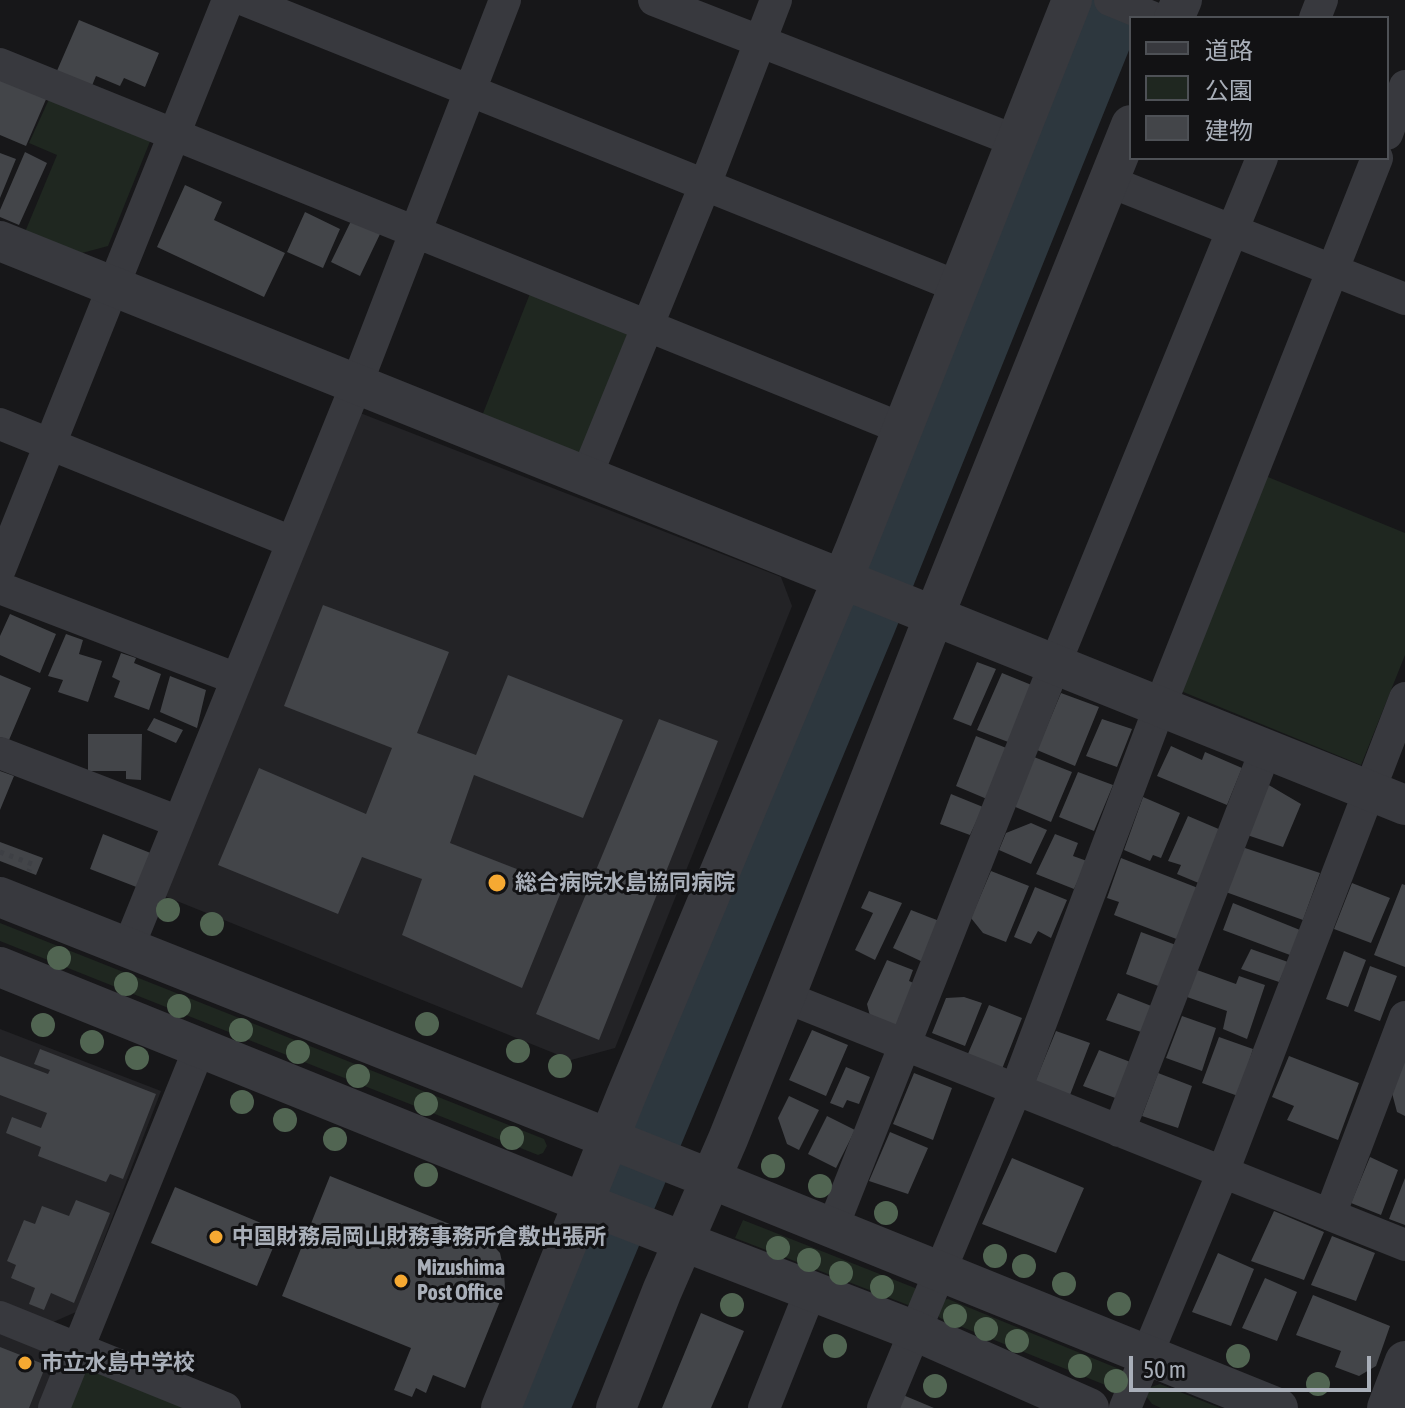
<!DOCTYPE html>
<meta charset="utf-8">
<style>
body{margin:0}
#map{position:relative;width:1405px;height:1408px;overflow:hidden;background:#171719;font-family:"Asap Condensed","Noto Sans JP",sans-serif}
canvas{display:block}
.legend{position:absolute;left:1129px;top:16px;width:260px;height:144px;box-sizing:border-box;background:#121214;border:2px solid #4e5156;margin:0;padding:10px 14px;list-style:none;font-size:24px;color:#a9afb9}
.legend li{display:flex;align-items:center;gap:16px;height:40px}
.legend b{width:40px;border:2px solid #4e5156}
.scale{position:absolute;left:1129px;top:1356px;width:242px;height:36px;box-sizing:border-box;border:4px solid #a9afb9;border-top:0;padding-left:10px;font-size:24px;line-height:28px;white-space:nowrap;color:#a9afb9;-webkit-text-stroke:6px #121214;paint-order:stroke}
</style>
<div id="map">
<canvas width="1405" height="1408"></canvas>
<ul class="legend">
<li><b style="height:10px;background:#38393e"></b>道路</li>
<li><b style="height:22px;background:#1f2720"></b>公園</li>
<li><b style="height:22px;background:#434549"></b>建物</li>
</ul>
<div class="scale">50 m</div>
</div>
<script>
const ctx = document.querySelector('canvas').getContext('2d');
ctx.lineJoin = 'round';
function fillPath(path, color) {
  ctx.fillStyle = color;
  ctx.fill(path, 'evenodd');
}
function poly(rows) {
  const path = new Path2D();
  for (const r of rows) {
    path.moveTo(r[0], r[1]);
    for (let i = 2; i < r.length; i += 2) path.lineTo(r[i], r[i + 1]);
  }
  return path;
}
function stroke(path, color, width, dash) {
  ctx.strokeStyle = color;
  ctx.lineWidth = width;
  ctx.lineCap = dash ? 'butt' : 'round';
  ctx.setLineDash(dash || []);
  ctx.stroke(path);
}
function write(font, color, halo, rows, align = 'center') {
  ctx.font = font + ' "Asap Condensed","Noto Sans JP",sans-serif';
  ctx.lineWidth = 6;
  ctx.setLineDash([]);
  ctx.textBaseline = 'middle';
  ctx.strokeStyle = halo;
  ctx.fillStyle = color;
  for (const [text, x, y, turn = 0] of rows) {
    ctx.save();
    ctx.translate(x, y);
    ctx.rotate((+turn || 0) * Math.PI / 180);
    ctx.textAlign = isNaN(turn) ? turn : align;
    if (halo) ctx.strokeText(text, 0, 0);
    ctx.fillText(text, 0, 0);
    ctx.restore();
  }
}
fillPath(poly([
 [355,411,781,577,792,606,615,1048,571,1060,162,895],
 [0,1029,161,1091,76,1312,51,1323,0,1303],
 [0,1333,47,1352,52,1373,38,1408,0,1408]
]), '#232326');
fillPath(poly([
 [50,97,151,139,108,246,82,253,25,232,57,155,29,143],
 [531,291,634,332,585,456,482,416],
 [1263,475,1405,533,1405,655,1361,765,1176,689],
 [0,923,544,1139,547,1146,543,1153,538,1155,0,941],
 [743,1220,915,1288,918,1295,915,1301,908,1305,735,1238],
 [948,1299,1129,1373,1120,1391,940,1318,935,1311,939,1301],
 [97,1366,200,1408,63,1408,79,1370],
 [1160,1384,1220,1408,1161,1408,1152,1404,1146,1396,1151,1387]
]), '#1f2720');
stroke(poly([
 [899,592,1013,316,1131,19],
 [666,1153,893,607],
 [639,1216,659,1168],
 [562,1408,633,1231]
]), '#2d373e', 10);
stroke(poly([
 [540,1408,867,623,1118,0]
]), '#2d373e', 58);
fillPath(poly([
 [79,20,159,53,145,87,124,78,120,86,96,76,91,88,56,73],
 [0,77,47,97,26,146,0,135],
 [25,152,47,163,19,225,0,217,0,210],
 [0,153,16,159,0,198],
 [185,185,222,202,214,220,285,253,264,297,157,247],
 [305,212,340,229,323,268,287,252],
 [351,221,380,234,360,276,331,262],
 [323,605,449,652,417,733,476,755,508,675,623,720,583,818,474,775,450,843,563,887,522,988,402,935,422,879,362,857,338,914,218,865,259,768,366,814,392,748,284,706],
 [10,614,56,634,40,673,0,655,0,636],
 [66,634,83,640,79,654,102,661,88,702,58,692,63,680,48,676],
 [121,653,136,658,134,663,161,674,149,710,114,697,120,681,112,677],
 [977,662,996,669,971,726,953,719],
 [1002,673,1039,688,1016,745,977,730],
 [0,675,31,688,9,740,0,737],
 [170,676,206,690,197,728,160,712],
 [1061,693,1099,707,1075,766,1037,750],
 [154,718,183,730,176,743,147,730],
 [659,719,718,741,599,1040,536,1014],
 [1102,719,1132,729,1117,767,1086,756],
 [88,734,142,734,141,780,126,779,126,771,88,771],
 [976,736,1014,751,994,802,956,786],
 [1171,746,1202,760,1205,752,1242,768,1227,805,1157,776],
 [1034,757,1072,772,1051,822,1013,806],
 [0,771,14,776,0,810],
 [1078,772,1113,785,1094,831,1059,817],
 [1267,784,1301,804,1283,847,1247,835],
 [951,794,983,807,970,835,940,824],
 [1143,797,1180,813,1161,858,1153,855,1150,861,1124,850],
 [1188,816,1221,830,1201,884,1177,874,1181,865,1168,861],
 [1031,823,1047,830,1031,864,999,850,1006,833],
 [103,834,153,854,139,888,90,869],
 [1055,834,1078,843,1073,856,1087,861,1074,889,1036,874],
 [0,842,43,858,36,875,0,861],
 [1242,847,1320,873,1303,920,1223,891],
 [1121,858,1198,888,1179,940,1114,915,1119,902,1107,898],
 [991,871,1029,886,1006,942,983,933,971,918],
 [1352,883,1390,898,1371,943,1334,929],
 [1402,884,1405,885,1405,967,1374,955],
 [1035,887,1067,900,1051,938,1038,931,1031,944,1014,937],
 [869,891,902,903,875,960,855,950,873,913,861,908],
 [1233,903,1300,930,1290,955,1223,930],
 [911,910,942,922,925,963,893,948],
 [1141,932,1176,945,1161,987,1126,974],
 [1251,949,1288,962,1279,982,1241,969],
 [1344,951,1366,960,1348,1007,1326,999],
 [887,960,913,970,909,981,918,985,902,1028,870,1016,867,1004],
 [1370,966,1397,976,1380,1021,1354,1011],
 [1197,970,1236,984,1239,976,1265,985,1247,1039,1223,1029,1227,1011,1187,997],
 [1118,993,1154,1007,1144,1033,1106,1020],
 [964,997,982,1003,965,1046,932,1033,946,998],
 [989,1005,1022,1018,1002,1069,967,1056],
 [1182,1016,1216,1028,1202,1071,1166,1058],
 [812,1030,848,1045,826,1096,789,1080],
 [1056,1031,1090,1043,1070,1095,1035,1082],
 [1219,1037,1253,1049,1238,1096,1202,1083],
 [40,1049,156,1094,123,1179,110,1174,106,1182,38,1156,41,1147,6,1133,12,1117,41,1128,47,1113,0,1095,0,1056,48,1074,50,1070,34,1064],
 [1099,1050,1133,1063,1118,1099,1083,1086],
 [1289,1056,1359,1083,1338,1140,1287,1120,1294,1106,1272,1097],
 [1405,1059,1405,1116,1397,1112,1392,1093],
 [846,1067,870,1077,859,1104,847,1100,843,1108,830,1103],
 [914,1073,952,1088,933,1140,893,1124],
 [1158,1073,1192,1086,1178,1128,1142,1116],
 [789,1096,819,1110,799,1150,787,1144,778,1118],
 [827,1116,855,1130,836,1168,808,1154],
 [890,1132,928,1148,908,1194,869,1181],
 [1370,1157,1398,1170,1381,1215,1351,1203],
 [1012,1158,1084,1188,1056,1253,982,1224],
 [330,1176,487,1239,500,1253,504,1271,505,1289,465,1388,433,1375,426,1393,416,1388,412,1397,394,1390,411,1348,282,1296],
 [1405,1178,1405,1225,1389,1219],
 [175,1187,280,1231,257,1286,151,1243],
 [76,1200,110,1213,74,1303,51,1293,44,1310,29,1304,35,1288,11,1278,16,1265,7,1261,24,1220,35,1224,42,1206,69,1216],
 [1274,1211,1324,1232,1304,1280,1251,1261],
 [1332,1236,1375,1253,1356,1301,1311,1285],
 [1218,1253,1254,1269,1231,1326,1192,1312],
 [1265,1278,1297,1292,1277,1341,1242,1328],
 [1313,1295,1390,1326,1376,1366,1359,1376,1335,1367,1341,1351,1296,1335],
 [701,1313,744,1331,711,1408,662,1408],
 [0,1347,46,1365,29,1408,0,1408],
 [903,1395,934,1408,897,1408]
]), '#434549');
stroke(poly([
 [0,852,32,864,29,871]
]), '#3e4045', 5, [4, 6]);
stroke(poly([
 [244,0,959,287],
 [654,0,1016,141],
 [1110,0,1154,18],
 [1315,18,1322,0],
 [0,64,903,429],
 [1387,134,1405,86],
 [1108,181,1405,299],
 [0,424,292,542],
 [586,477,705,185,776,0],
 [0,569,228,0],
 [0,588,237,679],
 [0,753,179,822],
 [128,948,357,383,505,0],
 [785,997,1405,1245],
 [1119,1131,1266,749],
 [1330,1215,1405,1017],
 [832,1229,1055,664,1262,158],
 [0,1317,225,1408],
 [54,1408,199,1049],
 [764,1408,811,1290],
 [883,1408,1016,1089,1160,706,1377,158],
 [1125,1408,1223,1172,1405,698]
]), '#38393e', 32);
stroke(poly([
 [1174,18,1182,0],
 [0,241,1405,805],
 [0,897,711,1179,1278,1408],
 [0,967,584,1203,915,1331,1089,1408],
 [501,1408,626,1096,855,549,1072,0],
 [616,1408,662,1291,728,1139,785,997,934,616,1131,125],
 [1387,1408,1405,1361]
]), '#38393e', 40);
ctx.fillStyle = '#516552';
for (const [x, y] of [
 [168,910],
 [212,924],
 [59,958],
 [126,984],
 [179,1006],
 [427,1024],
 [43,1025],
 [241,1030],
 [92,1042],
 [518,1051],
 [298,1052],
 [137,1058],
 [560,1066],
 [358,1076],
 [242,1102],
 [426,1104],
 [285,1120],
 [512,1138],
 [335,1139],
 [773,1166],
 [426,1175],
 [820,1186],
 [886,1213],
 [778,1248],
 [995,1256],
 [809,1260],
 [1024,1266],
 [841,1273],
 [1064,1284],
 [882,1287],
 [1119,1304],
 [732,1305],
 [955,1316],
 [986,1329],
 [1017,1341],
 [835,1346],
 [1238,1356],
 [1080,1366],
 [1116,1381],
 [1318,1384],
 [935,1386]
]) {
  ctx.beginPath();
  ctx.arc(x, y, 12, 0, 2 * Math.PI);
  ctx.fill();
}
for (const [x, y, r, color] of [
 [497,883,10,"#f6a932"],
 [216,1237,8,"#f6a932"],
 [401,1281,8,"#f6a932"],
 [25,1363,8,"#f6a932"]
]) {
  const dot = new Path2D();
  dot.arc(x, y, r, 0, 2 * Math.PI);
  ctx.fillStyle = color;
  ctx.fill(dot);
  stroke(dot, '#121214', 3);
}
write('bold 22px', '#a9afb9', '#121214', [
 ["総合病院水島協同病院",515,883],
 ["中国財務局岡山財務事務所倉敷出張所",232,1237],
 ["Mizushima",417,1268],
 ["Post Office",417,1293],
 ["市立水島中学校",41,1363]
], 'left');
</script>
